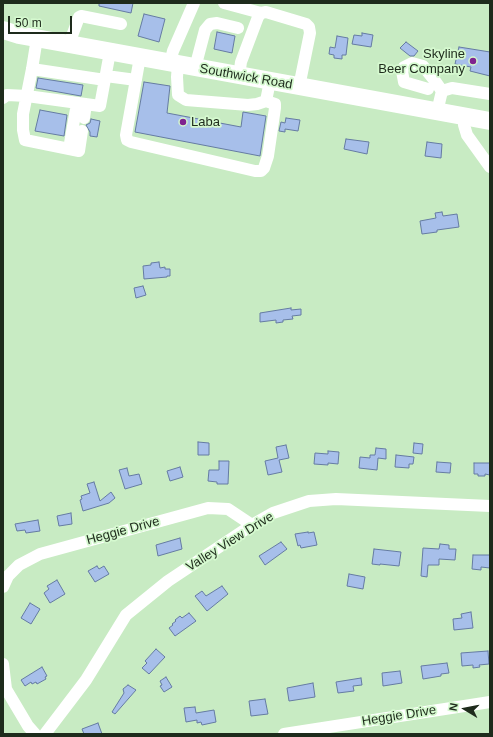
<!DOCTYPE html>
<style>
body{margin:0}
#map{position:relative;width:493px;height:737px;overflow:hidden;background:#c8ebc3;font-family:Helvetica,sans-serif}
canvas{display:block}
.frame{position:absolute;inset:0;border:4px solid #1e2b1c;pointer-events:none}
.north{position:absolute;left:445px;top:689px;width:40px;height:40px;-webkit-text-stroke:3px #d5f9cf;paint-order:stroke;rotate:280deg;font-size:11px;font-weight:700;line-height:16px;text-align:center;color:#1e2b1c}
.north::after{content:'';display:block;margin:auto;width:14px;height:18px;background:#1e2b1c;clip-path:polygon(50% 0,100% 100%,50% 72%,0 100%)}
.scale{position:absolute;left:8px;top:16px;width:64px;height:18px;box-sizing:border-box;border:2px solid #1e2b1c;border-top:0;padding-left:5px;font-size:12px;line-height:14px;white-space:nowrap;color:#1e2b1c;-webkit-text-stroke:3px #d5f9cf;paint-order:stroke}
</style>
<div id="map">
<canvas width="493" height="737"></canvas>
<div class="frame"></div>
<div class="north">N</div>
<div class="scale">50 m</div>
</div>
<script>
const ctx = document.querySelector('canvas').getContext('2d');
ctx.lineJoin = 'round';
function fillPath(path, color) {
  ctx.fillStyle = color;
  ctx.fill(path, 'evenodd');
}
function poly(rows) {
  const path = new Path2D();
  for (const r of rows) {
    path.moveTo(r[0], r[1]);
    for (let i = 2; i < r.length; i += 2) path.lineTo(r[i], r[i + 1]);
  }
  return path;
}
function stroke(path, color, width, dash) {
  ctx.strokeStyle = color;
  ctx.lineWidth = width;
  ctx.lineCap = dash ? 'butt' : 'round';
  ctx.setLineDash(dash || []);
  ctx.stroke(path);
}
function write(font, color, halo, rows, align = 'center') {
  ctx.font = font + ' Helvetica,sans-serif';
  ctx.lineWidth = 3.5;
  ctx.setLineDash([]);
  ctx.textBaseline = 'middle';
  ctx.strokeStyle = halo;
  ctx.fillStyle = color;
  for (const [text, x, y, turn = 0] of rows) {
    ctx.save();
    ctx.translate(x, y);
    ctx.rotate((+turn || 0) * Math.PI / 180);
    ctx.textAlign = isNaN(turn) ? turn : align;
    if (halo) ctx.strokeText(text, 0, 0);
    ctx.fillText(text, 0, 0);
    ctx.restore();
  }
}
const building = poly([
 [99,3,133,3,131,13,99,6,99,3],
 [144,14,165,19,159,42,138,36,144,14],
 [217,32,235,36,232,53,214,49,217,32],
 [362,33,373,35,371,47,352,44,354,35,362,36,362,33],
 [337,36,348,38,346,55,342,55,342,59,334,58,334,55,329,54,330,47,335,48,337,36],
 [406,42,418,51,414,56,410,56,400,48,406,42],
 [459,47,490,52,490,76,470,71,471,67,455,64,459,47],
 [38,78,83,85,81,96,36,88,38,78],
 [144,82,170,86,167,113,241,127,243,112,266,116,260,156,135,132,144,82],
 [40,110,67,115,64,136,35,131,40,110],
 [286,118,300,120,298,131,285,129,285,132,279,131,281,122,285,123,286,118],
 [91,119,100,121,97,137,90,136,90,132,86,125,90,123,91,119],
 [346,139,369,142,367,154,344,149,346,139],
 [427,142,442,144,441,158,425,156,427,142],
 [442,212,443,216,457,214,459,227,437,230,437,232,422,234,420,221,436,218,435,213,442,212],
 [159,262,160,268,165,267,165,269,170,269,170,276,167,276,167,277,144,279,143,266,151,265,151,263,159,262],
 [143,286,146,295,136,298,134,288,143,286],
 [291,308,291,310,301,309,301,315,292,316,293,319,283,320,283,322,276,323,276,320,260,322,260,313,291,308],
 [198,442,209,443,209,455,198,455,198,442],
 [414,443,423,444,422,454,413,453,414,443],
 [286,445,289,458,279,460,282,472,268,475,265,461,278,458,276,447,286,445],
 [376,448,386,449,386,459,378,458,377,470,359,468,360,457,370,458,370,455,375,455,376,448],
 [328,451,339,452,338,464,328,463,328,465,314,464,315,453,328,454,328,451],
 [396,455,414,457,413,464,409,464,409,468,395,467,396,455],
 [219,461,229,461,228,484,217,484,217,482,208,481,209,470,219,470,219,461],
 [437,462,451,463,450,473,436,472,437,462],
 [474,463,490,463,490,475,485,474,485,476,478,476,478,474,474,474,474,463],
 [180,467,183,477,170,481,167,471,180,467],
 [127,468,129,476,139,474,142,484,125,489,119,470,127,468],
 [94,482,100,501,111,492,115,498,109,503,83,511,80,500,82,499,81,496,90,493,87,484,94,482],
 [71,513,72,524,59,526,57,516,71,513],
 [38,520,40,531,26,533,25,530,17,531,15,524,38,520],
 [308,532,308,533,314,532,317,545,301,548,300,545,298,546,295,534,308,532],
 [180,538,182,549,158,556,156,545,180,538],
 [281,542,287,549,265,565,259,556,281,542],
 [440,544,449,545,449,549,456,549,455,560,439,559,439,565,428,565,427,577,421,576,423,548,439,549,440,544],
 [374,549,401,552,399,566,380,564,380,565,372,564,374,549],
 [473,555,490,555,490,568,481,567,481,570,472,569,473,555],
 [97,566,99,569,104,566,109,574,95,582,88,571,97,566],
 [349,574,365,577,363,589,347,586,349,574],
 [57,580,65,594,50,603,44,593,49,589,47,586,57,580],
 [222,586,228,594,207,611,195,596,202,591,206,596,222,586],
 [30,603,40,609,31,624,21,618,30,603],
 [471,612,473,628,454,630,453,619,462,618,461,614,471,612],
 [189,613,196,621,175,636,169,628,173,625,172,624,176,621,175,620,180,616,182,618,189,613],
 [156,649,165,657,149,674,142,668,147,663,145,661,156,649],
 [488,651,489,664,479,665,480,667,473,668,473,665,462,666,461,653,488,651],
 [447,663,449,673,441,674,441,676,423,679,421,666,447,663],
 [42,667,47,676,45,677,46,679,37,684,36,682,32,684,31,682,25,686,21,680,42,667],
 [400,671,402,683,383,686,382,673,400,671],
 [166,677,172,687,164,692,160,686,162,685,160,681,166,677],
 [361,678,362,685,353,686,354,691,338,693,336,682,361,678],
 [313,683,315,697,289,701,287,688,313,683],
 [128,685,136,690,115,714,112,712,124,693,123,689,128,685],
 [265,699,268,714,251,716,249,701,265,699],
 [195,707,196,713,214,710,216,722,202,725,201,722,197,723,197,720,186,722,184,708,195,707],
 [98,723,102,734,84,734,82,729,98,723]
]);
fillPath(building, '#a7bfea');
stroke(building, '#657ba2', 1);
stroke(poly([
 [224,3,261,13],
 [37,38,32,69,23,114,23,130,25,140,79,151,82,131],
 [69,44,79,17,81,16,121,24],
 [140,57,126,135,127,140,131,142,255,171,261,171,264,168,268,156,275,108,275,104,266,101],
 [170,63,173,51,194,3],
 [178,64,177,77,178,95,186,100,248,105,257,104,266,101,270,81],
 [195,68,205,30,210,24,217,23,238,28],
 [32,69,105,80],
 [106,76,136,80],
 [239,76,241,62,258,17,261,13,266,12,306,24,309,27,310,33,299,87],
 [428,89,404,82,402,71,404,67,412,63,423,66,435,81,442,91,437,112],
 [442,91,452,88,490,94],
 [3,98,7,95,27,96,100,106,110,52],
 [464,117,464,125,467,135,490,167],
 [84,118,86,104],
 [69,149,77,103],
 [3,587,8,576,19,565,40,554,208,508,228,509,252,525],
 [3,664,6,689,28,726,35,734],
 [45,734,86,680,126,615,168,581,252,525,273,513,309,501,336,499,490,506],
 [284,734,490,702]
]), '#fff', 12);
stroke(poly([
 [3,30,19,35,69,44,490,121]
]), '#fff', 18);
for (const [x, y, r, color] of [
 [473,61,4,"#80238f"],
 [183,122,4,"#80238f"]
]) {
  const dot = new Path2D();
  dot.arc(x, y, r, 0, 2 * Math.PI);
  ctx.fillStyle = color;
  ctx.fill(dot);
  stroke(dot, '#d5f9cf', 1.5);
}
write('13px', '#1e2b1c', '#d5f9cf', [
 ["Skyline",465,54],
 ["Beer Company",465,69],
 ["Laba",191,122,"left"]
], 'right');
write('13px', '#1e2b1c', '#d5f9cf', [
 ["Southwick Road",246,77,10],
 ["Heggie Drive",123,531,-15],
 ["Valley View Drive",230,542,-32],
 ["Heggie Drive",399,716,-9]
]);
</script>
